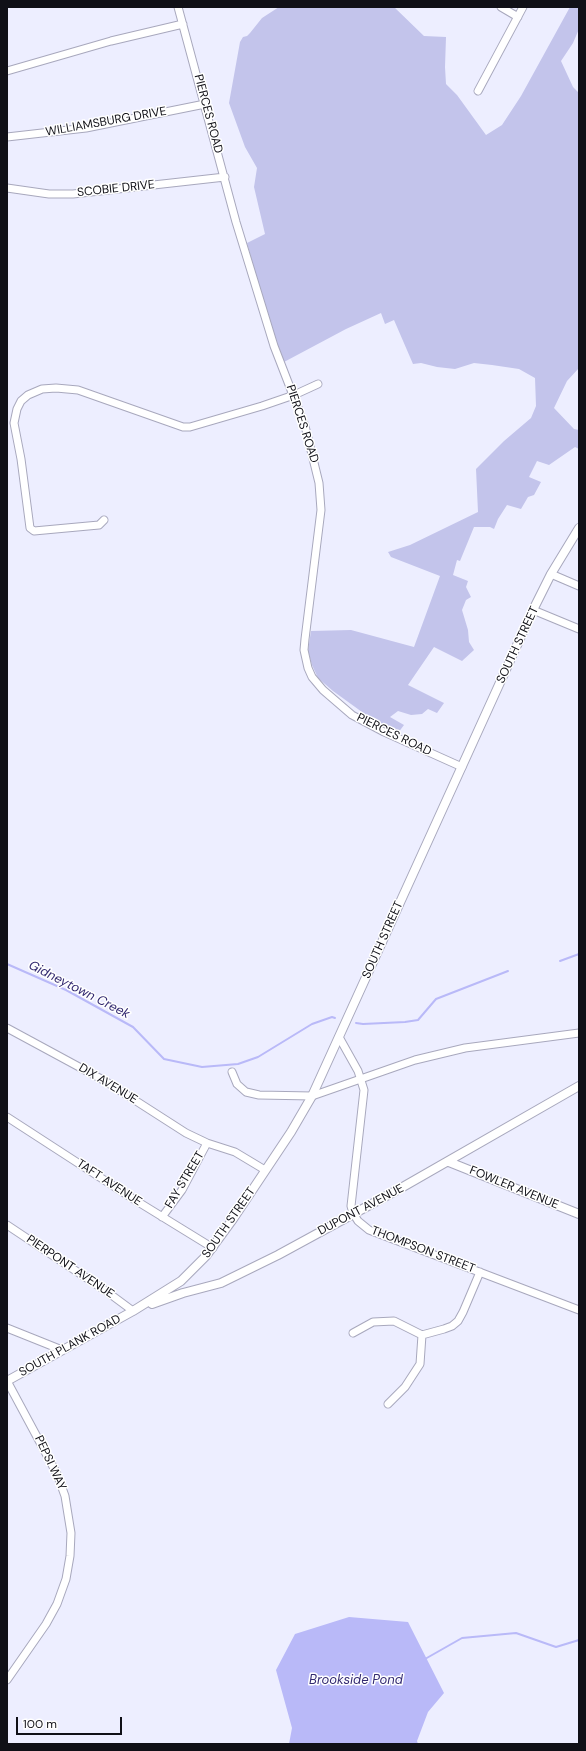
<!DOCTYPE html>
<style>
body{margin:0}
#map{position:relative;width:586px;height:1751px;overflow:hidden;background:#edeeff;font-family:"DM Sans",sans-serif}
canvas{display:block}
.frame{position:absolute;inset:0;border:8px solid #101017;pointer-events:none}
.scale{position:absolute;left:16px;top:1717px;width:106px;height:18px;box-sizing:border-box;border:2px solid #101017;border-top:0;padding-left:5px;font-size:12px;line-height:14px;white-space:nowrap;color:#101017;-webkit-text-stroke:3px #fff;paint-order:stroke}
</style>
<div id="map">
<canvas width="586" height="1751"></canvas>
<div class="frame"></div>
<div class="scale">100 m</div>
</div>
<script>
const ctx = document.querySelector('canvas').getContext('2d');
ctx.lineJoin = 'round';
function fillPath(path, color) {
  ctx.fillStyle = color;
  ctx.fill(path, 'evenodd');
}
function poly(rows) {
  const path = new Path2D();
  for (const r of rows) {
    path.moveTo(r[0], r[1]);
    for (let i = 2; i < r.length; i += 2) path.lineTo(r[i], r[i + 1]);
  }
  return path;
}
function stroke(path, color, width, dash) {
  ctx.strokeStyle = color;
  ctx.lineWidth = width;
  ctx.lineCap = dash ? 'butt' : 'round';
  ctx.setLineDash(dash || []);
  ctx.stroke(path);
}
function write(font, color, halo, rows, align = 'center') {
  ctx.font = font + ' "DM Sans",sans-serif';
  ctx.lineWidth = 3;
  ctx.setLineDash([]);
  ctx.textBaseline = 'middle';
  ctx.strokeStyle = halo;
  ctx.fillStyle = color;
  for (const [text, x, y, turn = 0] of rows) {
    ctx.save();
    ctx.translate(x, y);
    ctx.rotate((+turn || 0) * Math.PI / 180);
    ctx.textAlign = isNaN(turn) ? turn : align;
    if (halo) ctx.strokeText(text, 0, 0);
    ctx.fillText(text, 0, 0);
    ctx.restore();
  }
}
fillPath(poly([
 [279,7,394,7,424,36,446,37,445,67,446,84,457,95,486,135,502,125,521,96,570,7,579,7,579,29,573,43,561,61,573,87,579,93,579,368,567,381,554,408,574,429,579,430,579,449,575,447,549,465,537,461,529,477,541,482,534,495,528,497,521,509,507,505,498,519,494,529,490,527,474,527,460,561,457,560,453,575,468,581,466,587,471,597,466,600,462,610,468,630,469,642,474,650,462,661,434,647,408,685,444,703,437,713,428,709,422,714,411,715,398,711,390,717,404,725,398,733,379,724,362,712,333,691,318,678,312,665,308,651,311,631,351,630,414,647,440,576,391,557,388,552,410,545,478,512,476,469,504,441,531,418,536,406,535,378,519,369,492,365,474,363,455,369,437,367,421,363,413,364,394,320,385,324,381,313,346,329,284,362,275,340,261,294,247,243,265,234,254,187,257,168,245,147,229,103,240,42,243,37,247,36,250,33,262,18]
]), '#c3c4eb');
fillPath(poly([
 [349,1617,408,1622,444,1693,428,1712,417,1741,418,1744,289,1744,292,1728,276,1670,295,1634]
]), '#b9b9f8');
stroke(poly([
 [560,961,579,954],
 [7,964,66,990,133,1027,164,1059,202,1067,238,1064,258,1057,312,1024,332,1017,335,1018],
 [356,1023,363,1024,405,1022,418,1020,436,999,508,971],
 [425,1659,462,1638,516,1633,556,1647,579,1640]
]), '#b9b9f8', 2);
const minor = poly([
 [178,7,236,222,274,346,305,426,319,483,321,510,305,639,304,650,308,668,312,677,323,690,352,715,384,732,462,767],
 [501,7,518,17],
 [7,71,111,41,183,24],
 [478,91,523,7],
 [7,137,86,128,205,104],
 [7,188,49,194,73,194,225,177],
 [104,520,99,525,34,531,30,528,21,459,14,423,17,409,21,401,28,395,42,389,56,388,78,390,183,427,190,427,262,406,294,395,318,384],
 [551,574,579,586],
 [533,610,579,629],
 [7,1028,105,1081,186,1133,207,1143,235,1152,265,1170],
 [339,1037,358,1071,364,1090,351,1206,353,1213,358,1221,369,1230,579,1310],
 [232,1072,237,1084,246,1092,259,1095,312,1096,415,1060,465,1048,579,1033],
 [7,1117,135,1200,213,1248],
 [162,1217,182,1190,207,1143],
 [7,1225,106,1291,133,1311],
 [7,1328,62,1350],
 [353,1333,373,1322,394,1321,422,1335,444,1329,452,1326,458,1321,463,1312,480,1272],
 [388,1404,405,1387,420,1364,422,1335],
 [7,1680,46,1624,57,1604,66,1579,70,1556,71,1533,65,1496,57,1474,7,1381]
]);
const tertiary = poly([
 [449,1162,579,1214],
 [152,1304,183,1293,221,1283,278,1255,401,1188,579,1086],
 [7,1381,133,1311,181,1281,206,1256,233,1219,291,1132,312,1096,533,610,551,574,579,528]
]);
stroke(minor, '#a8a8bd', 9);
stroke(tertiary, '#a8a8bd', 10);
stroke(minor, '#fff', 7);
stroke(tertiary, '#fff', 8);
write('12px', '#101017', '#fff', [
 ["PIERCES ROAD",208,114,75],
 ["WILLIAMSBURG DRIVE",106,122,-10],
 ["SCOBIE DRIVE",116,189,-6],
 ["PIERCES ROAD",302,424,72],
 ["SOUTH STREET",518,645,-65],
 ["PIERCES ROAD",394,735,26],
 ["SOUTH STREET",383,940,-66],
 ["DIX AVENUE",108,1084,31],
 ["FAY STREET",185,1180,-59],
 ["TAFT AVENUE",109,1183,33],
 ["FOWLER AVENUE",514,1188,22],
 ["DUPONT AVENUE",361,1210,-28],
 ["SOUTH STREET",229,1223,-55],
 ["THOMPSON STREET",423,1250,21],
 ["PIERPONT AVENUE",70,1267,34],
 ["SOUTH PLANK ROAD",70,1346,-29],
 ["PEPSI WAY",50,1463,65]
]);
write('italic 13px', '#332a71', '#fff', [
 ["Gidneytown Creek",79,990,27],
 ["Brookside Pond",356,1681]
]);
</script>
